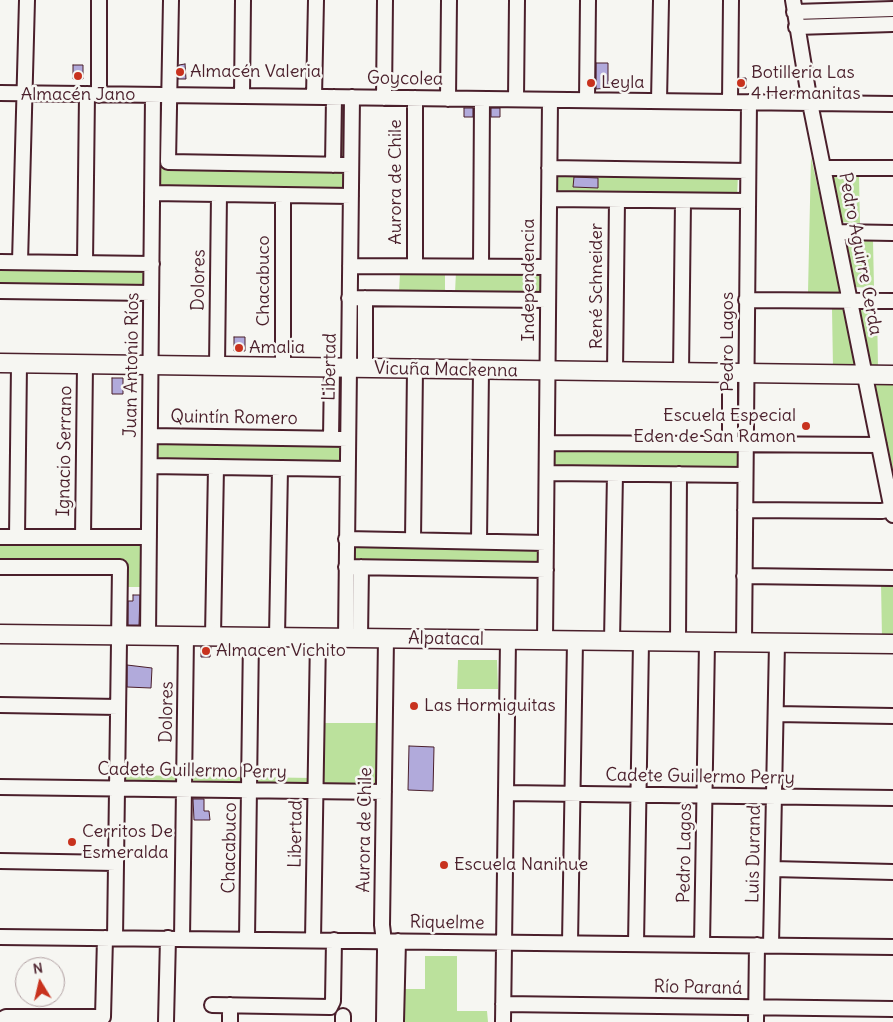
<!DOCTYPE html>
<meta charset="utf-8">
<style>
body{margin:0}
#map{position:relative;width:893px;height:1022px;overflow:hidden;background:#f6f6f2;font-family:Delius,sans-serif}
canvas{display:block}
.north{position:absolute;left:15px;top:957px;width:50px;height:50px;box-sizing:border-box;background:#f6f6f2;border:1px solid #b1a0a2;border-radius:50%;rotate:351deg;font-size:14px;font-weight:700;line-height:20px;text-align:center;color:#4a1f2b}
.north::after{content:'';display:block;margin:auto;width:18px;height:22px;background:#c8321e;clip-path:polygon(50% 0,100% 100%,50% 72%,0 100%)}
</style>
<div id="map">
<canvas width="893" height="1022"></canvas>
<div class="north">N</div>
</div>
<script>
const ctx = document.querySelector('canvas').getContext('2d');
ctx.lineJoin = 'round';
function fillPath(path, color) {
  ctx.fillStyle = color;
  ctx.fill(path, 'evenodd');
}
function poly(rows) {
  const path = new Path2D();
  for (const r of rows) {
    path.moveTo(r[0], r[1]);
    for (let i = 2; i < r.length; i += 2) path.lineTo(r[i], r[i + 1]);
  }
  return path;
}
function stroke(path, color, width, dash) {
  ctx.strokeStyle = color;
  ctx.lineWidth = width;
  ctx.lineCap = dash ? 'butt' : 'round';
  ctx.setLineDash(dash || []);
  ctx.stroke(path);
}
function write(font, color, halo, rows, align = 'center') {
  ctx.font = font + ' Delius,sans-serif';
  ctx.lineWidth = 5;
  ctx.setLineDash([]);
  ctx.textBaseline = 'middle';
  ctx.strokeStyle = halo;
  ctx.fillStyle = color;
  for (const [text, x, y, turn = 0] of rows) {
    ctx.save();
    ctx.translate(x, y);
    ctx.rotate((+turn || 0) * Math.PI / 180);
    ctx.textAlign = isNaN(turn) ? turn : align;
    if (halo) ctx.strokeText(text, 0, 0);
    ctx.fillText(text, 0, 0);
    ctx.restore();
  }
}
fillPath(poly([
 [336,101,350,101,348,162,334,161],
 [811,157,841,292,808,292],
 [155,166,346,169,345,192,155,189],
 [555,170,738,174,737,198,555,193],
 [831,174,859,175,860,223,840,222],
 [844,239,873,240,874,288,854,287],
 [0,264,146,266,146,289,0,288],
 [456,271,542,273,542,294,455,293],
 [400,273,445,274,445,293,399,292],
 [877,305,878,369,869,369,855,306],
 [832,309,843,309,855,364,850,368,833,368],
 [335,374,346,374,345,435,334,436],
 [872,378,893,379,893,492],
 [733,381,743,381,743,442,733,441],
 [152,440,341,443,341,466,152,462],
 [552,446,740,448,739,472,552,468],
 [142,541,141,587,127,587,127,561,0,562,0,543],
 [350,543,539,547,539,567,350,563],
 [881,583,893,583,893,639,882,638],
 [458,660,497,660,498,689,457,689],
 [322,723,378,723,378,787,321,787],
 [122,775,312,778,313,789,119,786],
 [425,956,457,956,457,1011,487,1011,488,1022,405,1022,405,989,425,989]
]), '#bbe19c');
const building = poly([
 [596,63,608,63,608,88,596,89,596,63],
 [185,64,186,79,178,79,179,65,185,64],
 [73,65,83,65,83,79,73,79,73,65],
 [739,78,746,78,746,88,739,88,739,78],
 [464,108,473,108,473,117,464,117,464,108],
 [491,108,500,108,500,117,491,117,491,108],
 [574,177,598,178,598,188,573,187,574,177],
 [234,337,245,337,245,351,234,351,234,337],
 [112,378,123,378,123,394,112,394,112,378],
 [133,595,140,595,139,625,128,625,128,601,133,601,133,595],
 [201,647,211,647,210,657,201,657,201,647],
 [127,665,152,668,151,688,127,687,127,665],
 [409,746,434,747,433,791,408,790,409,746],
 [193,799,204,799,204,811,209,811,210,820,194,820,193,799]
]);
fillPath(building, '#b1aadb');
stroke(building, '#4a1f2b', 1);
const minor = poly([
 [171,0,168,162,351,165],
 [793,0,810,103,893,515],
 [794,12,893,9],
 [796,27,893,24],
 [0,93,893,104],
 [99,95,99,0],
 [242,96,243,0],
 [314,97,316,0],
 [384,98,385,0],
 [415,98,415,266],
 [448,99,449,0],
 [516,99,517,0],
 [587,100,588,0],
 [659,101,661,0],
 [730,102,731,0],
 [333,165,334,97],
 [549,168,748,171],
 [823,168,893,168],
 [152,193,351,196],
 [549,199,748,201],
 [836,232,893,233],
 [0,262,152,264],
 [20,262,27,0],
 [85,263,87,94],
 [350,266,548,267],
 [481,266,482,99],
 [0,291,151,293],
 [349,298,548,300],
 [746,300,893,301],
 [217,367,219,194],
 [283,368,283,195],
 [365,369,365,298],
 [615,372,617,200],
 [681,373,683,201],
 [150,436,348,439],
 [331,438,332,368],
 [547,443,879,445],
 [730,444,730,374],
 [150,466,347,469],
 [547,473,745,475],
 [745,510,882,511,893,509],
 [0,537,149,537],
 [17,537,19,364],
 [83,537,85,365],
 [346,539,546,543],
 [413,540,415,369],
 [479,541,481,370],
 [0,567,120,567,115,938],
 [346,567,546,570],
 [744,576,893,578],
 [148,636,153,95],
 [213,636,216,467],
 [277,637,280,468],
 [346,638,352,97],
 [360,638,361,567],
 [545,640,550,100],
 [612,641,615,474],
 [678,642,679,474],
 [744,643,749,102],
 [0,705,118,707],
 [776,714,893,716],
 [0,787,384,792],
 [506,793,893,798],
 [0,861,116,863],
 [773,869,893,872],
 [0,937,893,947],
 [182,939,186,636],
 [247,939,251,637],
 [313,940,318,638],
 [570,943,575,641],
 [636,944,641,642],
 [702,945,707,642],
 [771,945,777,643],
 [503,1004,893,1009],
 [212,1005,330,1007,333,1001,334,940],
 [1,1022,2,1019,6,1017,103,1017,105,938],
 [166,1022,168,938],
 [230,1022,230,1005],
 [343,1022,343,1016],
 [384,1022,385,950,382,925,386,638],
 [396,1022,398,941],
 [503,1022,508,640],
 [756,1022,757,945]
]);
const major = poly([
 [0,363,893,375],
 [0,634,893,644]
]);
stroke(minor, '#4a1f2b', 18);
stroke(major, '#4a1f2b', 21);
stroke(minor, '#f6f6f2', 14);
stroke(major, '#f6f6f2', 18);
for (const [x, y, r, color] of [
 [180,72,5,"#c8321e"],
 [78,76,5,"#c8321e"],
 [591,83,5,"#c8321e"],
 [741,83,5,"#c8321e"],
 [239,348,5,"#c8321e"],
 [806,426,5,"#c8321e"],
 [206,651,5,"#c8321e"],
 [414,706,5,"#c8321e"],
 [72,842,5,"#c8321e"],
 [444,865,5,"#c8321e"]
]) {
  const dot = new Path2D();
  dot.arc(x, y, r, 0, 2 * Math.PI);
  ctx.fillStyle = color;
  ctx.fill(dot);
  stroke(dot, '#f6f6f2', 2);
}
write('18px', '#4a1f2b', '#f6f6f2', [
 ["Almacén Valeria",190,72],
 ["Botilleria Las",751,73],
 ["4 Hermanitas",751,94],
 ["Leyla",601,83],
 ["Almacén Jano",78,95,"center"],
 ["Amalia",249,348],
 ["Escuela Especial",796,416,"right"],
 ["Eden de San Ramon",796,437,"right"],
 ["Almacen Vichito",216,651],
 ["Las Hormiguitas",424,706],
 ["Cerritos De",82,832],
 ["Esmeralda",82,853],
 ["Escuela Nanihue",454,865]
], 'left');
write('18px', '#4a1f2b', '#f6f6f2', [
 ["Goycolea",405,79,1],
 ["Aurora de Chile",396,182,-90],
 ["Pedro Aguirre Cerda",860,254,79],
 ["Dolores",199,280,-89],
 ["Independencia",529,280,-90],
 ["Chacabuco",264,281,-90],
 ["René Schneider",597,286,-90],
 ["Pedro Lagos",728,342,-90],
 ["Juan Antonio Ríos",132,365,-89],
 ["Libertad",330,367,-89],
 ["Vicuña Mackenna",446,370,1],
 ["Quintín Romero",234,418,1],
 ["Ignacio Serrano",65,451,-89],
 ["Alpatacal",446,639,1],
 ["Dolores",167,712,-89],
 ["Cadete Guillermo Perry",192,771,1],
 ["Cadete Guillermo Perry",700,777,1],
 ["Aurora de Chile",365,830,-89],
 ["Libertad",296,834,-89],
 ["Chacabuco",230,848,-89],
 ["Pedro Lagos",685,853,-89],
 ["Luis Durand",754,854,-89],
 ["Riquelme",447,923,1],
 ["Río Paraná",698,988,1]
]);
</script>
